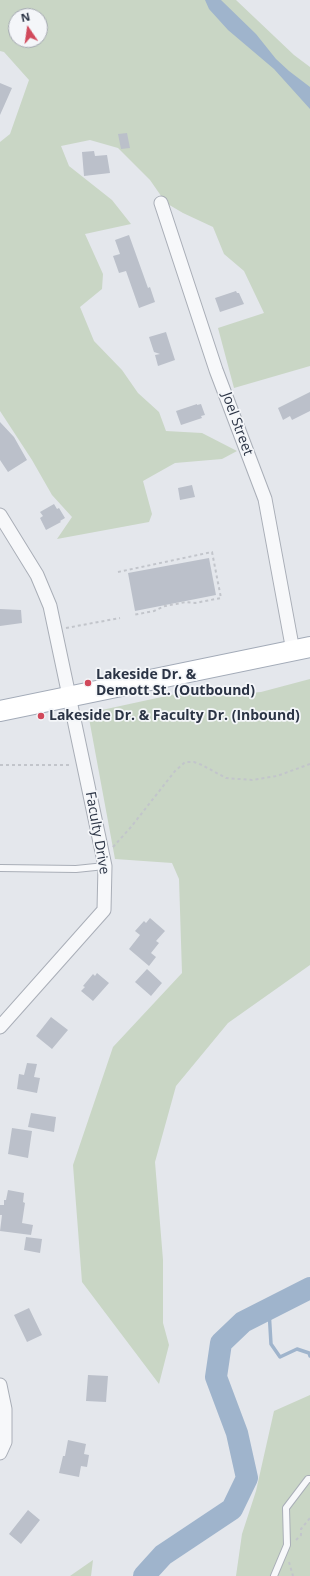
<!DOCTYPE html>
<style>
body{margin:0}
#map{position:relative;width:310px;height:1576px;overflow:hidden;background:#e4e7ec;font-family:"Open Sans",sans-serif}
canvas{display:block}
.north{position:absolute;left:8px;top:8px;width:40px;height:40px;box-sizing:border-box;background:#f4f6f9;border:1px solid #a4a8b1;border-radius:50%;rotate:347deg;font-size:11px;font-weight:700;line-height:16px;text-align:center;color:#2b3445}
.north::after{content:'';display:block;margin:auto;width:14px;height:18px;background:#d1495b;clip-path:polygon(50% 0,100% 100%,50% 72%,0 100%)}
</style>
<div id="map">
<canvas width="310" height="1576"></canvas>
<div class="north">N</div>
</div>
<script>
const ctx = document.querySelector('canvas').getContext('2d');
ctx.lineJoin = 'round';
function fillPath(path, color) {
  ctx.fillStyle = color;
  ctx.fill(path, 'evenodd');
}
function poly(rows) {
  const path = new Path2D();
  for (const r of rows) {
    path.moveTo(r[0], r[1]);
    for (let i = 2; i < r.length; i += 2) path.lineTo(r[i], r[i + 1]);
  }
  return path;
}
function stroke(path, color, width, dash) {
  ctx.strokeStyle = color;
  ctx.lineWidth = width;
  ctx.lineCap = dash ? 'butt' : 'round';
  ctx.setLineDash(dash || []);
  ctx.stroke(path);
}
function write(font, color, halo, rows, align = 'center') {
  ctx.font = font + ' "Open Sans",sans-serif';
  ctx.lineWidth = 3.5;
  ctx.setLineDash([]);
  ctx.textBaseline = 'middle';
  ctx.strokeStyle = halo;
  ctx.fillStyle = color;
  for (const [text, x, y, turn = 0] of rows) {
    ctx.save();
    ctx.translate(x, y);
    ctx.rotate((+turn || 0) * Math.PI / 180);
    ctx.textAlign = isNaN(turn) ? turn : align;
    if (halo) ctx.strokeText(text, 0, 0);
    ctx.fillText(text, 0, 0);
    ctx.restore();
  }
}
fillPath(poly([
 [0,0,236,0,294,55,310,67,310,366,234,388,218,328,264,313,244,271,224,254,213,227,183,213,166,203,150,180,118,148,90,140,61,146,69,166,112,200,131,224,85,234,103,274,102,289,80,307,94,341,122,370,138,393,159,412,166,431,202,433,237,451,222,459,175,463,143,481,152,514,149,522,57,539,72,517,52,495,32,460,0,411,0,142,10,134,29,80,4,52,0,51],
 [16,16,40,16,40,40,16,40],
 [310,679,310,965,228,1023,176,1086,155,1162,163,1260,163,1323,169,1345,159,1384,82,1282,73,1165,113,1047,182,973,179,879,172,863,115,859,88,713,203,688,201,697,261,692],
 [310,1395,310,1576,236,1576,242,1534,256,1491,274,1411],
 [93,1560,91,1576,70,1576]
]), '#c9d6c5');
fillPath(poly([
 [205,0,221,0,256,34,276,59,289,71,310,87,310,109,274,69,228,30,209,9]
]), '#9fb4cc');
stroke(poly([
 [269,1310,271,1344,280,1357,297,1349,309,1353,310,1356]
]), '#9fb4cc', 3.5);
stroke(poly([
 [144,1576,163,1555,232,1509,247,1478,237,1433,216,1377,221,1343,243,1322,310,1288]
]), '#9fb4cc', 22);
fillPath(poly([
 [0,83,12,88,0,115],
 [127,133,130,148,121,149,118,134],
 [94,151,95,156,107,155,110,173,84,176,82,152],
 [129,235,143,274,148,288,150,287,155,302,139,308,126,271,119,273,113,256,120,254,115,240],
 [236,291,237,293,239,293,244,304,220,312,215,298],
 [166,332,175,360,158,366,155,355,160,354,154,352,149,337],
 [310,392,310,411,292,420,290,416,283,420,278,408],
 [197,404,197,405,201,404,205,415,201,416,202,418,181,425,176,411],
 [0,422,14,437,27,460,8,472,0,460],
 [192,485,195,497,180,500,178,488],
 [54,504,57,509,59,508,65,518,60,521,61,522,46,530,40,518,43,516,40,512],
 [209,558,216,595,135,611,128,573],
 [0,609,21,610,22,623,0,626],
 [150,918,165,931,156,941,159,943,151,953,156,957,149,966,129,949,140,935,135,931,144,921,146,923],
 [147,969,162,983,151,996,135,982],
 [97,973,109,983,93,1001,81,991,85,987,83,986,93,974,95,976],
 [51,1017,68,1030,52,1049,36,1036],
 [27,1063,37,1064,34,1077,40,1078,37,1093,17,1089,19,1074,24,1075],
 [31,1113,56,1117,54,1132,28,1127],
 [12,1128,32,1131,28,1158,8,1154],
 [8,1190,24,1193,23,1202,25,1203,22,1223,33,1225,31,1235,0,1231,2,1215,0,1215,0,1205,4,1205,4,1200,6,1200],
 [26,1237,42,1239,40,1253,24,1250],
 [29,1308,42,1335,27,1342,14,1315],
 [88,1375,108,1376,106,1402,86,1401],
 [68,1440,86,1444,84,1454,89,1455,87,1467,81,1466,79,1477,59,1473,63,1456,65,1456],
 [28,1510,40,1520,21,1544,9,1534]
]), '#bbc0ca');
const service = poly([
 [0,868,76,869,105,866],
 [274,1576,287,1545,286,1508,308,1479,310,1479]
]);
const minor = poly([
 [161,203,216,370,265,499,293,651],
 [0,515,37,575,50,606,105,866,104,910,0,1027],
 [0,1385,5,1409,5,1442,0,1453]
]);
const primary = poly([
 [0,711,310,647]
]);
stroke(service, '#a9aeb7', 8);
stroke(minor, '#a9aeb7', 15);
stroke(primary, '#a3abb8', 22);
stroke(poly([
 [118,572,212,552,221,598,195,603,186,602,176,604,165,606,154,611,133,615],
 [66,628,120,618],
 [0,765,71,765],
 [113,847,131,827,175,771,185,762,194,762,202,765,226,778,252,780,277,776,310,764],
 [296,1540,301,1535,301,1529,310,1518],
 [289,1562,293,1576]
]), '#c2c5cb', 2, [3, 3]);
stroke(service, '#f7f8fa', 6);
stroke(minor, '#f7f8fa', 13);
stroke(primary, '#fff', 20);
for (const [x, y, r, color] of [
 [88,683,4,"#d1495b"],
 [41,716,4,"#d1495b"]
]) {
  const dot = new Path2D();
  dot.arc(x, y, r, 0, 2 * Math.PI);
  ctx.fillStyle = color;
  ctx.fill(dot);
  stroke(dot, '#f4f6f9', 1.5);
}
write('14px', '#2b3445', '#f4f6f9', [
 ["Joel Street",237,424,70],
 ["Faculty Drive",97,833,80]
]);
write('bold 14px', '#2b3445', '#f4f6f9', [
 ["Lakeside Dr. &",96,675],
 ["Demott St. (Outbound)",96,691],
 ["Lakeside Dr. & Faculty Dr. (Inbound)",49,716]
], 'left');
</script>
